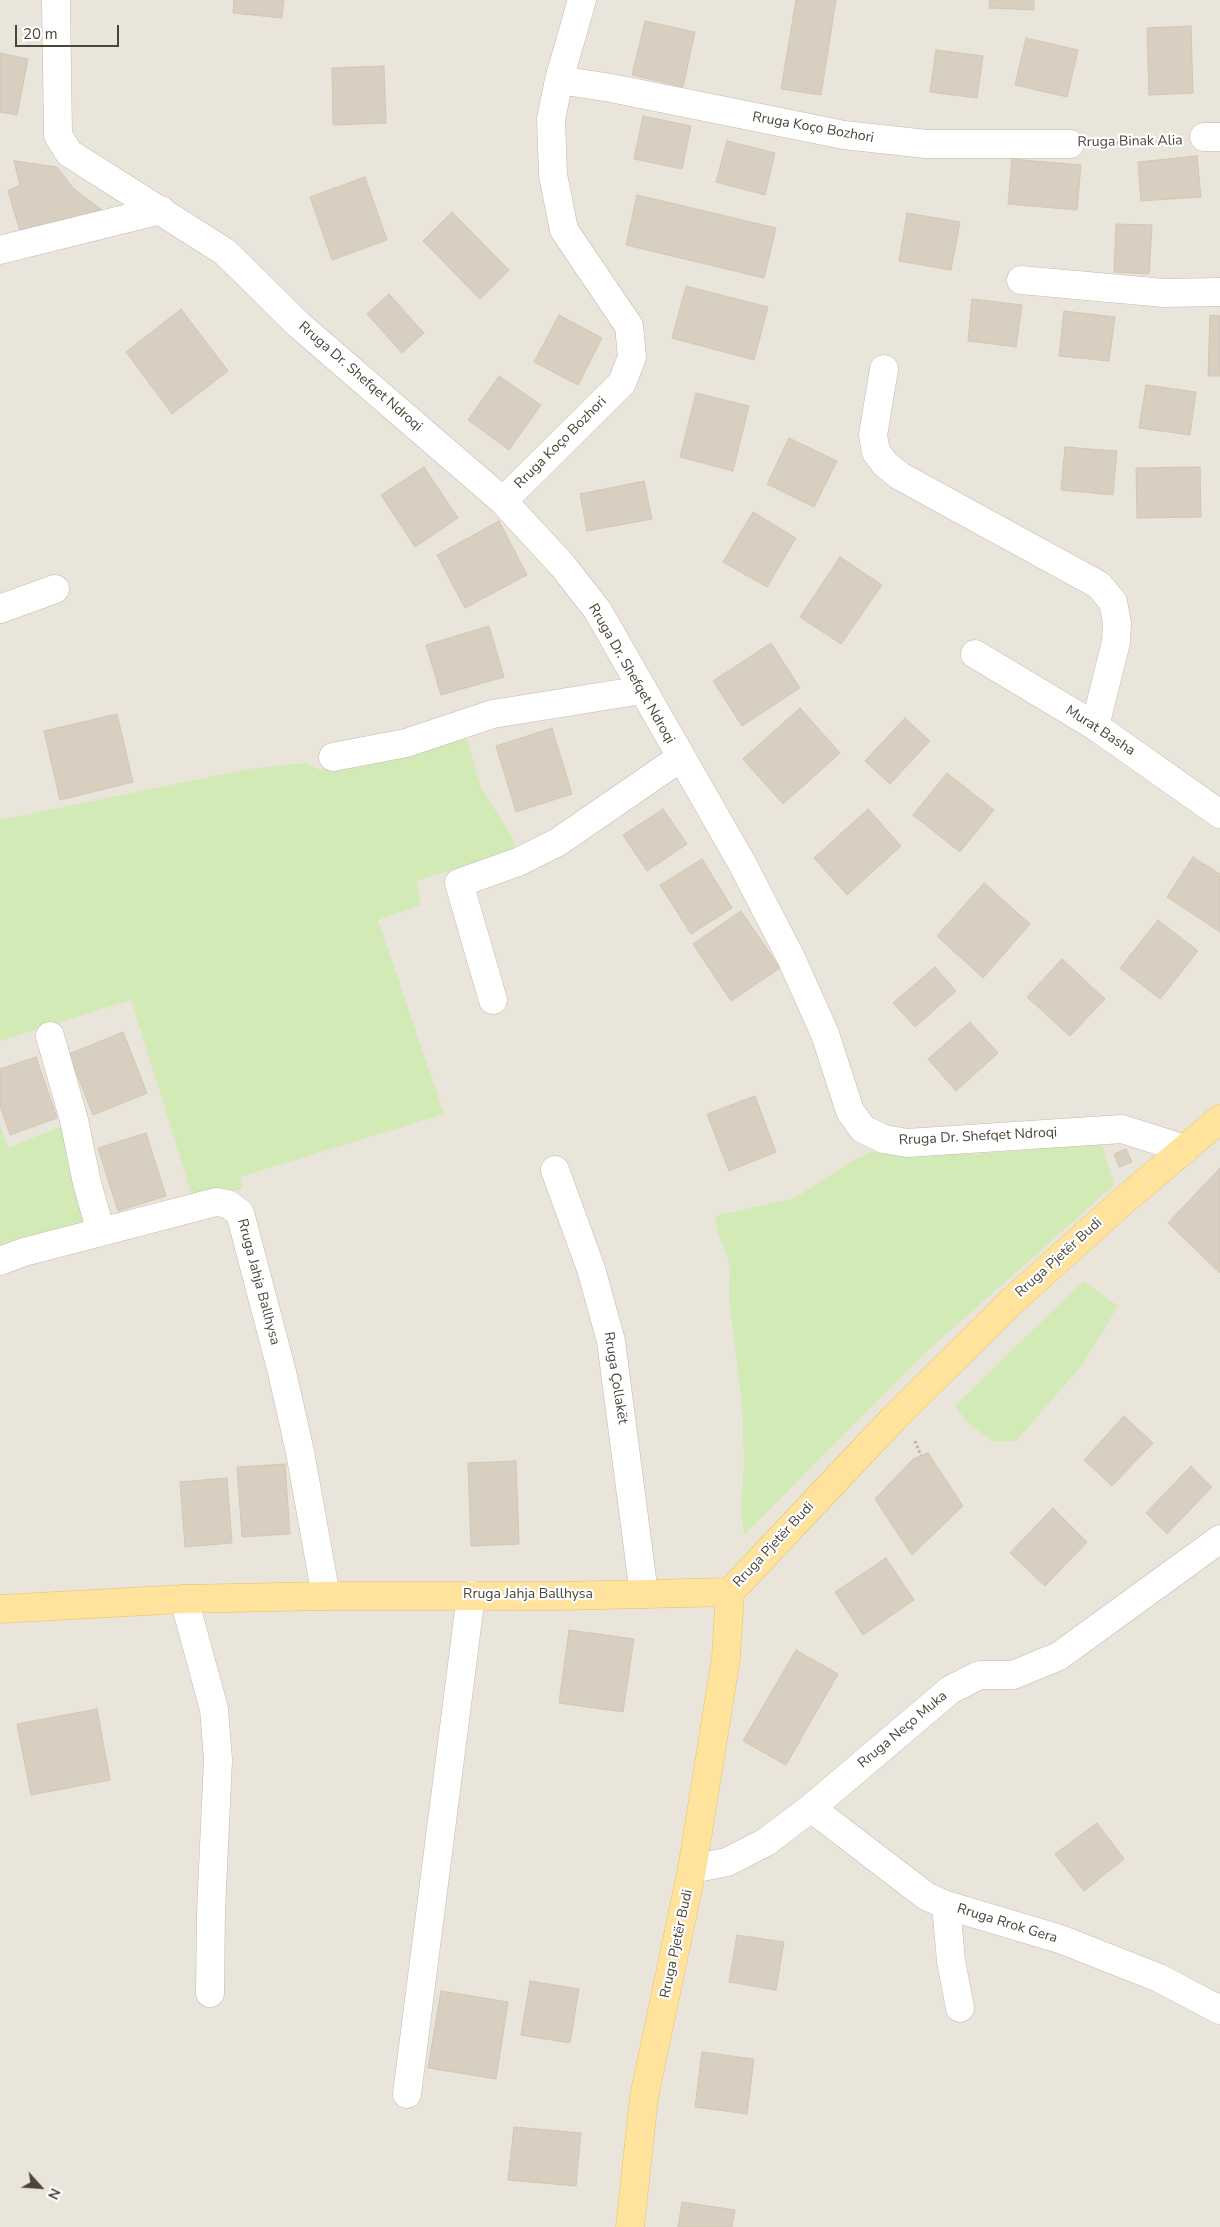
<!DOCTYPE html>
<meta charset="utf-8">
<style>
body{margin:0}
#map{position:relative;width:1220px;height:2227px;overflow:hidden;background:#f6f3ec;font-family:"Nunito Sans",sans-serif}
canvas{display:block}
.north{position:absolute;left:15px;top:2162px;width:50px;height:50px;-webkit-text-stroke:4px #fff;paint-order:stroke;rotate:116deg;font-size:14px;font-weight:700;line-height:20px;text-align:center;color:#4b4439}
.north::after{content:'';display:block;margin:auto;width:18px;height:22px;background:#4b4439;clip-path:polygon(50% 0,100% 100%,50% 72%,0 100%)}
.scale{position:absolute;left:15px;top:25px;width:104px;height:22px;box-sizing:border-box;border:2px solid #4b4439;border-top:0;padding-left:6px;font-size:15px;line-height:18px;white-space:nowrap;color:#4b4439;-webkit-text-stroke:4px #fff;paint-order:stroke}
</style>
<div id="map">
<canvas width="1220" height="2227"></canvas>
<div class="north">N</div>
<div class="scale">20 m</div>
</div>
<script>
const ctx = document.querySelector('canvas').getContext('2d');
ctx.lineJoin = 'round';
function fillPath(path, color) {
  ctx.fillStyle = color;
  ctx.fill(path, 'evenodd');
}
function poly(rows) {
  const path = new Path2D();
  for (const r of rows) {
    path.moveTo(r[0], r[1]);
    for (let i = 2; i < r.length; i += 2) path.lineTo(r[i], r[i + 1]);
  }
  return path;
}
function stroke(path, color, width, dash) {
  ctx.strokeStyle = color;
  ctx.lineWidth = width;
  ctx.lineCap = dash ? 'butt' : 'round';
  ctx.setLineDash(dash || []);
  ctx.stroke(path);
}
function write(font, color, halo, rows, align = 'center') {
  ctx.font = font + ' "Nunito Sans",sans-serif';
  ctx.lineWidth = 4.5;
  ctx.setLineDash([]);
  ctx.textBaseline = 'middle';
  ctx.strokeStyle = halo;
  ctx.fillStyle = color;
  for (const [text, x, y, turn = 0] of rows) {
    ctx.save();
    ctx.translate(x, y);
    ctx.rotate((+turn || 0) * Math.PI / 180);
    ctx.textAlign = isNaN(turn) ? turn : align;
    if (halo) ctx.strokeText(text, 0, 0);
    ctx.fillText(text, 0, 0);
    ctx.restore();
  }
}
fillPath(poly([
 [0,0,1220,0,1220,2227,0,2227]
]), '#eae5da');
fillPath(poly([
 [466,736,481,788,514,840,515,851,416,881,421,905,378,920,444,1114,240,1177,243,1189,193,1198,131,1000,0,1041,0,820,248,769,306,763,320,770],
 [0,1124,8,1148,65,1125,84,1215,80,1227,0,1249],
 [1102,1144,1114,1185,925,1353,744,1535,741,1507,744,1464,742,1406,729,1297,730,1265,717,1230,715,1216,795,1198,852,1161,872,1152,973,1154],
 [1083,1281,1118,1306,1082,1365,1016,1441,994,1442,968,1423,955,1406]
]), '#d2eab5');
const building = poly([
 [234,0,284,0,282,18,233,13,234,0],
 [796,0,836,0,821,95,781,89,796,0],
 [990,0,1034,0,1034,10,989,8,990,0],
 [645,21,695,32,683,87,632,75,645,21],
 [1191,26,1193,93,1149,95,1147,28,1191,26],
 [1026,38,1078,50,1067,97,1015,85,1026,38],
 [936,50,983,56,977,98,930,92,936,50],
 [0,53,28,59,17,115,0,112,0,53],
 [384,66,386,123,333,125,332,68,384,66],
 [643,116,691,126,682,169,634,159,643,116],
 [727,141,775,153,765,195,716,182,727,141],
 [1197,156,1201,197,1141,201,1138,162,1197,156],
 [1012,159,1081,165,1077,210,1008,204,1012,159],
 [14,161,57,167,73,188,103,211,20,231,8,191,20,185,14,161],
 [365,177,387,240,332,260,310,197,365,177],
 [637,195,776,228,764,278,626,245,637,195],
 [452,212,509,270,480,299,423,241,452,212],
 [907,213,960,222,951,270,899,261,907,213],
 [1116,224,1152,225,1149,274,1114,272,1116,224],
 [686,286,768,307,754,360,672,338,686,286],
 [389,294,424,333,402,353,367,314,389,294],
 [972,299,1022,305,1016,347,968,341,972,299],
 [181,309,228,371,172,414,126,352,181,309],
 [1064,311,1115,317,1109,361,1059,356,1064,311],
 [559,315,602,338,578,385,534,362,559,315],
 [1210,315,1220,316,1220,376,1208,376,1210,315],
 [499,376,541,405,509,450,468,420,499,376],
 [1146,385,1196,392,1190,435,1139,428,1146,385],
 [696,393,749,406,733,471,680,457,696,393],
 [789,438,837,461,814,507,767,484,789,438],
 [1065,447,1117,451,1113,495,1061,490,1065,447],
 [424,467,458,518,415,547,381,495,424,467],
 [1200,467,1201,517,1137,518,1136,468,1200,467],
 [644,481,652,519,587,531,580,494,644,481],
 [753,512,796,538,767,587,723,562,753,512],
 [499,521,527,575,465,608,437,555,499,521],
 [840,557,882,585,841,644,800,617,840,557],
 [489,626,504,677,441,695,426,645,489,626],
 [771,643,800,688,742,726,713,681,771,643],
 [800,708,840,753,783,804,743,759,800,708],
 [117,714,133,782,60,800,44,731,117,714],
 [905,718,930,741,890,784,865,761,905,718],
 [552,728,572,794,516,812,496,746,552,728],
 [947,773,994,810,960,852,913,815,947,773],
 [663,809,687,844,647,871,623,835,663,809],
 [868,809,901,846,847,895,814,858,868,809],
 [1193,857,1220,874,1220,932,1167,897,1193,857],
 [702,859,732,908,691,934,660,885,702,859],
 [984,883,1030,924,983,978,937,936,984,883],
 [741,911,780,968,731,1001,693,944,741,911],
 [1158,920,1198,951,1160,999,1120,968,1158,920],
 [1062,959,1105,999,1070,1036,1027,997,1062,959],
 [935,967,956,991,915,1027,893,1003,935,967],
 [970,1022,998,1053,956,1091,928,1059,970,1022],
 [123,1032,147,1093,93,1115,69,1054,123,1032],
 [36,1057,57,1118,10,1135,0,1106,0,1069,36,1057],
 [755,1096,776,1152,729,1171,707,1114,755,1096],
 [146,1133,166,1196,118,1211,98,1148,146,1133],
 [1126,1149,1132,1162,1119,1167,1114,1154,1126,1149],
 [1220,1168,1220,1273,1168,1223,1220,1168],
 [1124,1416,1153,1443,1112,1486,1084,1460,1124,1416],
 [928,1453,963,1506,912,1555,875,1499,913,1459,928,1453],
 [516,1461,519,1544,471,1546,468,1463,516,1461],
 [285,1464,290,1534,242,1537,237,1467,285,1464],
 [1191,1466,1212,1487,1167,1534,1146,1513,1191,1466],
 [227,1478,232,1543,185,1547,180,1482,227,1478],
 [1053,1508,1087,1542,1045,1586,1010,1553,1053,1508],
 [886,1558,914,1600,863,1635,835,1592,886,1558],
 [569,1630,634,1639,623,1712,559,1703,569,1630],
 [796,1650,838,1674,786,1765,743,1741,796,1650],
 [97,1709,110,1780,31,1795,17,1724,97,1709],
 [1097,1823,1124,1859,1084,1891,1055,1854,1097,1823],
 [737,1935,784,1942,776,1990,729,1982,737,1935],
 [530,1981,579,1989,570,2043,521,2035,530,1981],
 [441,1991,508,2002,496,2079,428,2068,441,1991],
 [702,2052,754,2059,747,2114,695,2107,702,2052],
 [514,2127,581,2133,576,2186,508,2180,514,2127],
 [682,2202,735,2210,732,2227,678,2227,682,2202]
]);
fillPath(building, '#d8cfc1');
stroke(building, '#d3c7b4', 1);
const minor = poly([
 [56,0,58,135,69,153,225,252,299,325,503,501,563,566,598,611,743,865,791,958,825,1034,850,1111,863,1129,884,1139,907,1143,1122,1129,1185,1149],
 [559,80,611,88,844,135,926,144,1070,144],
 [1204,137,1220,137],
 [0,250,161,210],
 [1021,280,1164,293,1220,292],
 [884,369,873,435,876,452,885,464,900,476,1099,585,1113,602,1117,623,1116,642,1095,726],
 [503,501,622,383,632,357,629,326,564,230,553,175,551,119,559,80,582,0],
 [0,609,55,589],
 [975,654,1095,726,1220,814],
 [333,757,406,743,493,714,642,690],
 [493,1000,459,883,518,862,558,842,680,758],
 [50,1036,74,1120,87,1183,101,1232],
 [555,1170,591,1269,611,1341,644,1594],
 [0,1261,24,1252,216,1202,228,1204,240,1213,282,1372,300,1452,326,1596],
 [184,1599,214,1709,218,1760,211,1911,210,1993],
 [811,1808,926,1896,946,1905,1060,1939,1159,1978,1220,2010],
 [692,1869,727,1862,766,1842,811,1808,950,1690,979,1675,1013,1675,1059,1656,1220,1539],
 [946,1905,951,1961,960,2008],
 [407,2094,471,1595]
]);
const major = poly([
 [0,1609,184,1599,326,1596,560,1596,730,1592],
 [630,2227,644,2097,692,1869,726,1658,730,1592,894,1418,1011,1302,1121,1203,1220,1119]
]);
stroke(minor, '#c2bbae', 29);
stroke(major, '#e6c16a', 29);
stroke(poly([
 [1101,143,1172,142],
 [915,1441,921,1456]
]), '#c4b79f', 3, [2.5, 2.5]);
stroke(minor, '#fff', 28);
stroke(major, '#ffe39c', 28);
write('14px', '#4b4439', '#fff', [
 ["Rruga Koço Bozhori",813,128,10],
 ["Rruga Binak Alia",1130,142,-1],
 ["Rruga Dr. Shefqet Ndroqi",360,377,41],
 ["Rruga Koço Bozhori",561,443,-45],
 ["Rruga Dr. Shefqet Ndroqi",631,674,60],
 ["Murat Basha",1100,731,33],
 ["Rruga Dr. Shefqet Ndroqi",978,1137,-3],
 ["Rruga Pjetër Budi",1059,1258,-42],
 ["Rruga Jahja Ballhysa",258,1282,75],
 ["Rruga Çollakët",615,1378,81],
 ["Rruga Pjetër Budi",774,1545,-47],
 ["Rruga Jahja Ballhysa",528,1595],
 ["Rruga Neço Muka",903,1730,-40],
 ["Rruga Rrok Gera",1007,1924,17],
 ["Rruga Pjetër Budi",677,1944,-78]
]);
</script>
